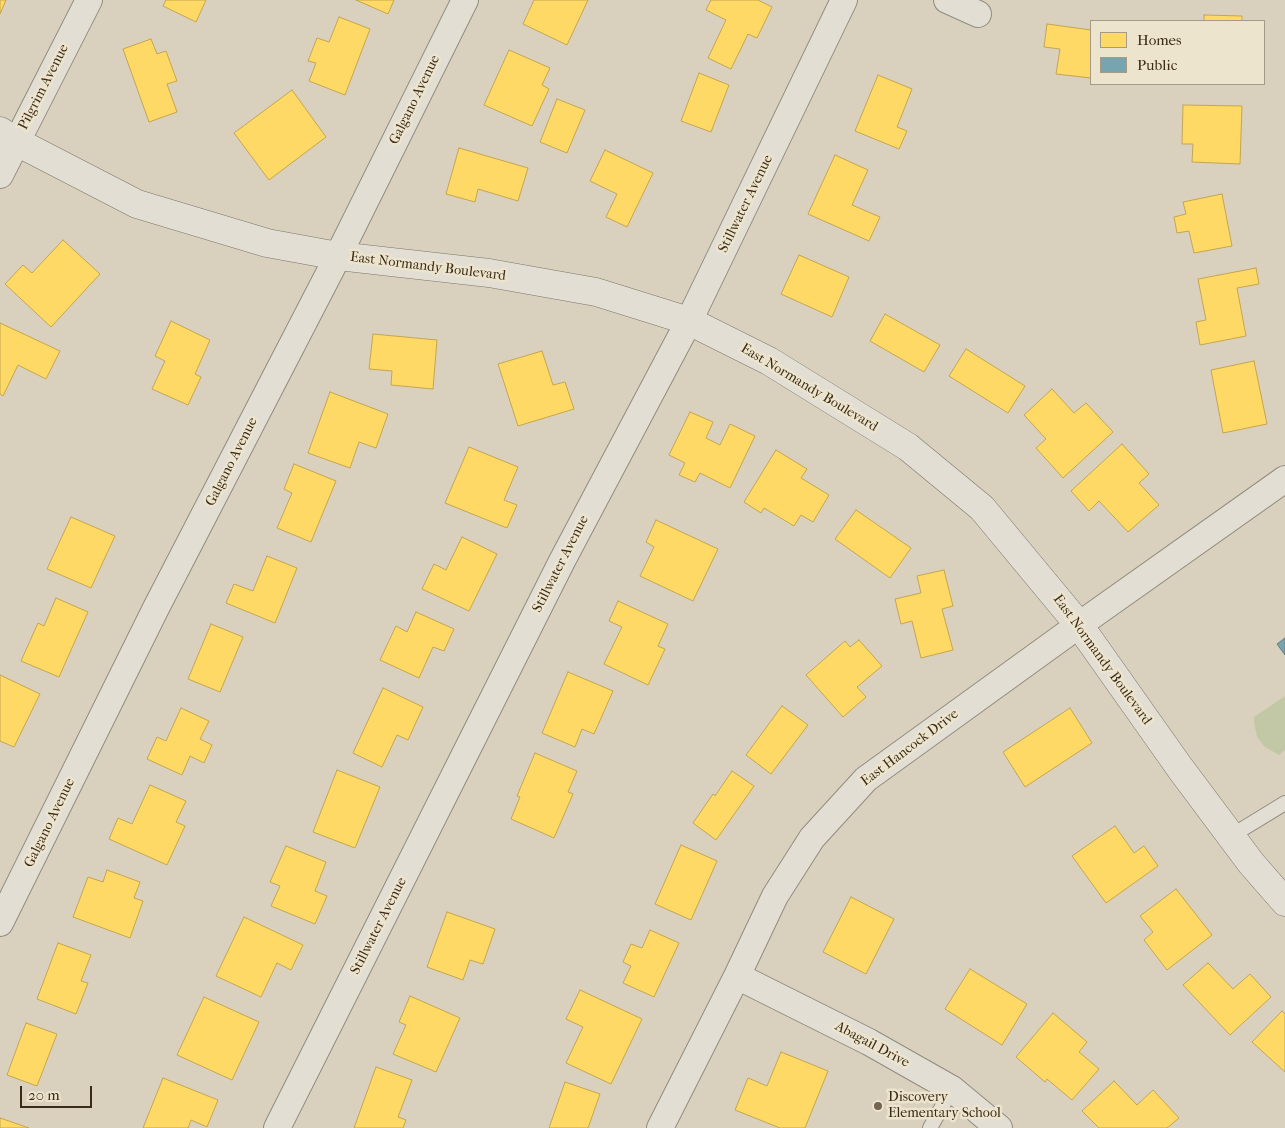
<!DOCTYPE html>
<style>
body{margin:0}
#map{position:relative;width:1285px;height:1128px;overflow:hidden;background:#d9d1be;font-family:"IM FELL French Canon",serif}
canvas{display:block}
.legend{position:absolute;left:1090px;top:20px;width:175px;height:65px;box-sizing:border-box;background:#ede4ce;border:1px solid #a59a85;margin:0;padding:6px 9px;list-style:none;font-size:15px;color:#3a2b17}
.legend li{display:flex;align-items:center;gap:10px;height:25px}
.legend b{width:25px;border:1px solid #a59a85}
.scale{position:absolute;left:20px;top:1086px;width:72px;height:22px;box-sizing:border-box;border:2px solid #3a2b17;border-top:0;padding-left:6px;font-size:15px;line-height:18px;white-space:nowrap;color:#3a2b17;-webkit-text-stroke:4px #ede4ce;paint-order:stroke}
</style>
<div id="map">
<canvas width="1285" height="1128"></canvas>
<ul class="legend">
<li><b style="height:14px;background:#ffd966"></b>Homes</li>
<li><b style="height:14px;background:#76a5af"></b>Public</li>
</ul>
<div class="scale">20 m</div>
</div>
<script>
const ctx = document.querySelector('canvas').getContext('2d');
ctx.lineJoin = 'round';
function fillPath(path, color) {
  ctx.fillStyle = color;
  ctx.fill(path, 'evenodd');
}
function poly(rows) {
  const path = new Path2D();
  for (const r of rows) {
    path.moveTo(r[0], r[1]);
    for (let i = 2; i < r.length; i += 2) path.lineTo(r[i], r[i + 1]);
  }
  return path;
}
function stroke(path, color, width, dash) {
  ctx.strokeStyle = color;
  ctx.lineWidth = width;
  ctx.lineCap = dash ? 'butt' : 'round';
  ctx.setLineDash(dash || []);
  ctx.stroke(path);
}
function write(font, color, halo, rows, align = 'center') {
  ctx.font = font + ' "IM FELL French Canon",serif';
  ctx.lineWidth = 5;
  ctx.setLineDash([]);
  ctx.textBaseline = 'middle';
  ctx.strokeStyle = halo;
  ctx.fillStyle = color;
  for (const [text, x, y, turn = 0] of rows) {
    ctx.save();
    ctx.translate(x, y);
    ctx.rotate((+turn || 0) * Math.PI / 180);
    ctx.textAlign = isNaN(turn) ? turn : align;
    if (halo) ctx.strokeText(text, 0, 0);
    ctx.fillText(text, 0, 0);
    ctx.restore();
  }
}
fillPath(poly([
 [1285,696,1285,750,1279,755,1265,747,1257,737,1254,723,1254,717]
]), '#c2c7a5');
const homes = poly([
 [0,0,6,0,0,14,0,0],
 [166,0,206,0,196,22,163,6,166,0],
 [356,0,394,0,388,14,356,0],
 [534,0,588,0,567,45,523,24,534,0],
 [711,0,758,0,772,7,757,38,748,34,731,69,708,58,726,20,706,10,711,0],
 [1204,15,1242,16,1242,21,1204,21,1204,15],
 [339,17,370,29,345,95,309,81,316,63,308,61,317,38,329,42,339,17],
 [1047,24,1091,30,1091,78,1056,74,1060,49,1044,47,1047,24],
 [151,39,157,54,166,51,177,81,167,84,177,112,149,122,123,49,151,39],
 [509,50,550,68,542,85,549,89,532,126,484,105,509,50],
 [699,73,729,85,711,132,681,121,699,73],
 [878,75,912,89,897,127,907,131,899,149,855,131,878,75],
 [292,90,326,137,269,180,234,133,292,90],
 [557,99,585,110,567,153,540,142,557,99],
 [1183,105,1242,106,1240,164,1192,162,1193,144,1182,144,1183,105],
 [459,148,528,168,518,201,478,189,475,202,446,194,459,148],
 [605,150,653,173,627,227,606,217,617,194,590,181,605,150],
 [835,155,868,170,852,205,880,217,869,241,808,214,835,155],
 [1222,194,1232,246,1194,253,1189,231,1177,233,1174,217,1186,214,1183,202,1222,194],
 [63,240,100,274,51,327,5,284,23,265,32,273,63,240],
 [799,255,849,277,832,317,781,294,799,255],
 [1256,268,1259,284,1237,288,1246,336,1200,345,1196,322,1206,320,1198,279,1256,268],
 [885,314,940,345,924,372,870,341,885,314],
 [171,321,210,340,195,374,201,377,188,405,152,389,165,361,155,356,171,321],
 [0,323,60,351,46,379,18,365,3,396,0,394,0,323],
 [373,334,437,340,433,389,391,385,392,371,369,369,373,334],
 [966,349,1025,386,1008,413,949,376,966,349],
 [542,351,553,385,565,382,574,409,518,426,498,364,542,351],
 [1254,361,1267,424,1223,433,1211,370,1254,361],
 [1052,389,1074,413,1086,403,1113,432,1063,478,1036,448,1046,439,1024,415,1052,389],
 [330,392,388,414,376,448,359,442,350,468,308,453,330,392],
 [690,412,713,422,706,438,720,445,730,424,755,436,730,488,700,473,695,482,679,475,685,463,669,455,690,412],
 [1122,444,1149,474,1139,483,1159,505,1128,532,1099,501,1089,511,1071,491,1122,444],
 [469,447,518,467,504,500,517,505,507,528,445,503,469,447],
 [776,450,807,469,801,478,829,495,813,522,801,515,794,526,764,508,761,513,744,502,776,450],
 [294,464,336,481,311,542,277,528,292,493,284,489,294,464],
 [856,510,911,548,890,578,835,539,856,510],
 [71,517,115,536,91,588,47,569,71,517],
 [656,520,718,549,693,601,640,576,654,547,646,542,656,520],
 [462,537,497,554,469,611,422,589,434,564,446,570,462,537],
 [267,556,297,568,275,623,226,603,234,584,253,591,267,556],
 [944,570,953,606,942,609,953,650,921,658,912,621,901,624,895,599,921,593,917,576,944,570],
 [56,598,88,612,59,677,21,661,38,623,44,626,56,598],
 [618,601,668,624,658,646,665,649,648,685,604,664,622,627,609,621,618,601],
 [416,612,454,629,444,651,433,647,419,678,380,660,396,626,407,632,416,612],
 [211,624,243,637,220,692,188,679,211,624],
 [859,640,882,666,857,687,866,697,843,717,806,675,845,641,850,647,859,640],
 [568,672,613,691,594,734,582,729,575,747,542,733,568,672],
 [0,675,40,694,14,747,0,741,0,675],
 [383,688,423,707,408,740,397,735,382,767,353,753,383,688],
 [782,706,808,725,771,774,746,755,782,706],
 [181,708,209,721,200,739,212,745,204,763,190,756,182,775,147,759,157,737,166,741,181,708],
 [1070,708,1092,743,1025,787,1003,752,1070,708],
 [535,753,577,771,568,792,573,794,554,838,511,819,520,797,517,796,535,753],
 [337,770,380,787,355,848,313,832,337,770],
 [732,771,754,786,716,840,693,823,713,794,715,796,732,771],
 [150,785,186,801,176,822,185,826,167,865,109,839,118,818,132,824,150,785],
 [1115,826,1134,853,1144,846,1158,866,1106,903,1072,856,1115,826],
 [681,845,717,861,691,920,655,904,681,845],
 [286,846,326,862,315,891,327,896,315,924,271,906,280,886,270,882,286,846],
 [107,870,140,882,134,898,143,901,130,938,73,917,88,877,103,882,107,870],
 [1176,889,1212,935,1167,970,1144,940,1153,932,1140,916,1176,889],
 [851,897,894,919,866,974,823,952,851,897],
 [447,912,495,929,483,964,470,960,463,980,427,967,447,912],
 [244,917,303,945,291,970,277,963,261,997,216,976,244,917],
 [650,930,679,943,654,997,623,983,631,966,623,962,631,944,642,948,650,930],
 [58,943,91,955,81,981,88,983,76,1014,37,999,58,943],
 [1208,963,1233,989,1250,974,1271,997,1230,1035,1183,985,1208,963],
 [970,969,1027,1004,1002,1045,945,1009,970,969],
 [580,990,642,1019,611,1084,566,1063,583,1027,566,1019,580,990],
 [410,996,460,1018,436,1072,393,1054,406,1025,399,1022,410,996],
 [204,997,259,1022,232,1080,177,1055,204,997],
 [1282,1011,1285,1014,1285,1072,1252,1042,1282,1011],
 [1053,1013,1087,1042,1079,1052,1099,1069,1072,1100,1047,1079,1045,1082,1016,1057,1053,1013],
 [26,1023,57,1034,37,1086,7,1075,26,1023],
 [781,1052,828,1071,805,1128,780,1128,735,1110,748,1078,767,1086,781,1052],
 [376,1067,412,1080,398,1117,406,1120,403,1128,354,1128,376,1067],
 [163,1078,218,1100,207,1127,191,1120,188,1128,143,1128,163,1078],
 [1114,1081,1137,1105,1153,1090,1179,1118,1167,1128,1099,1128,1082,1111,1114,1081],
 [565,1082,600,1094,588,1128,549,1128,565,1082],
 [0,1118,29,1128,0,1128,0,1118]
]);
fillPath(homes, '#ffd966');
stroke(homes, '#c4a54e', 1);
const public = poly([
 [1285,638,1285,655,1277,644,1285,638]
]);
fillPath(public, '#76a5af');
stroke(public, '#648081', 1);
const lane = poly([
 [1231,836,1285,803],
 [930,1128,952,1089]
]);
const street = poly([
 [947,0,978,14],
 [0,175,89,0],
 [0,923,156,608,338,256,465,0],
 [737,976,869,1042,952,1089,999,1128],
 [277,1128,562,561,689,321,844,0],
 [660,1128,737,976,775,896,812,838,866,779,1079,625,1285,479]
]);
const secondary = poly([
 [0,131,17,142,137,204,267,243,338,256,489,273,596,292,689,321,769,361,908,447,982,508,1079,625,1180,768,1251,863,1285,902]
]);
stroke(lane, '#928c7e', 16);
stroke(street, '#928c7e', 28);
stroke(secondary, '#7c7568', 29);
stroke(lane, '#e2ded4', 14);
stroke(street, '#e2ded4', 26);
stroke(secondary, '#e2ded4', 28);
for (const [x, y, r, color] of [
 [878,1106,5,"#726551"]
]) {
  const dot = new Path2D();
  dot.arc(x, y, r, 0, 2 * Math.PI);
  ctx.fillStyle = color;
  ctx.fill(dot);
  stroke(dot, '#ede4ce', 2);
}
write('14px', '#3a2b17', '#ede4ce', [
 ["Pilgrim Avenue",44,87,-63],
 ["Galgano Avenue",415,100,-64],
 ["Stillwater Avenue",746,204,-64],
 ["East Normandy Boulevard",428,267,7],
 ["East Normandy Boulevard",809,388,31],
 ["Galgano Avenue",232,462,-63],
 ["Stillwater Avenue",561,564,-63],
 ["East Normandy Boulevard",1102,660,54],
 ["East Hancock Drive",910,748,-37],
 ["Galgano Avenue",50,823,-64],
 ["Stillwater Avenue",379,926,-63],
 ["Abagail Drive",872,1045,28]
]);
write('14px', '#3a2b17', '#ede4ce', [
 ["Discovery",888,1098],
 ["Elementary School",888,1114]
], 'left');
</script>
